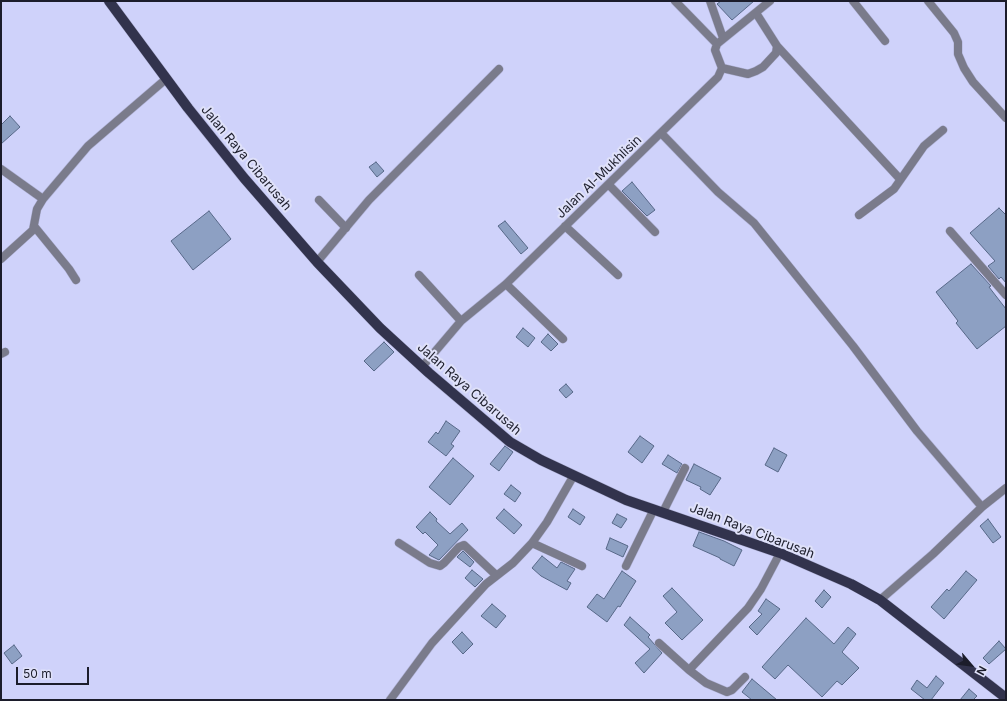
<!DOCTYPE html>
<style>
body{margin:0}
#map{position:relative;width:1007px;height:701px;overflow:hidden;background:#cfd2fa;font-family:Inter,sans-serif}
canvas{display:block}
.frame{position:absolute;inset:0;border:2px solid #1c1d2b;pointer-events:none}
.north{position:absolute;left:951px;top:645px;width:40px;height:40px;-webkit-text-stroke:3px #dfe1f9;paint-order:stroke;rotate:118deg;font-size:11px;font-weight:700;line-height:16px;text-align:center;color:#1c1d2b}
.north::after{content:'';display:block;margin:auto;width:14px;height:18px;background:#1c1d2b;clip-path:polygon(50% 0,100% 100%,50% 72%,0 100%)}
.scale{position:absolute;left:16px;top:667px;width:73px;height:18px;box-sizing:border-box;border:2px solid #1c1d2b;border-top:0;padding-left:5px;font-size:12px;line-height:14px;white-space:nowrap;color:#1c1d2b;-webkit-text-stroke:3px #dfe1f9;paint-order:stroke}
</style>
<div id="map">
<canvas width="1007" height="701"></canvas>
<div class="frame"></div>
<div class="north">N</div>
<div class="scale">50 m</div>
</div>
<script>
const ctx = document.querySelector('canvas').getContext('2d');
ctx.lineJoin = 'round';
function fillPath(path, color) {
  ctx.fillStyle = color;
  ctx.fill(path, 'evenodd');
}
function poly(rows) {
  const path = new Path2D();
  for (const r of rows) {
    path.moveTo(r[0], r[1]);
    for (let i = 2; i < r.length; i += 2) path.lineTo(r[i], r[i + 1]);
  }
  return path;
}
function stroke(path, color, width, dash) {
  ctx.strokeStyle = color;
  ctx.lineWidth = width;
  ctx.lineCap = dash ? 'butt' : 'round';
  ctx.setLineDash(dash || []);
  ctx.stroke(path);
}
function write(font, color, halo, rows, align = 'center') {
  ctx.font = font + ' Inter,sans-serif';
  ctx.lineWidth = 4;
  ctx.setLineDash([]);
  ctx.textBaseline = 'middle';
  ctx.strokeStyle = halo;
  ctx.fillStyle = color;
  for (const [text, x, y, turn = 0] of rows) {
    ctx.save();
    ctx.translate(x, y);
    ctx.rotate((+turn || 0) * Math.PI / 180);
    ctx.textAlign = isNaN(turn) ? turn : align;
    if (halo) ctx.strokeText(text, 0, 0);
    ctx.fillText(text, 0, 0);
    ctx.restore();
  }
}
const building = poly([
 [721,1,754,1,732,20,717,4,721,1],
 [10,116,20,127,1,144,1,125,10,116],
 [376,162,384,171,377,177,369,167,376,162],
 [632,182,655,210,647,216,622,191,632,182],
 [999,208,1006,215,1006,283,1001,277,999,279,988,266,995,261,970,233,999,208],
 [209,211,231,239,193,270,171,241,209,211],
 [505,221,528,248,521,254,498,226,505,221],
 [971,264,991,286,989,287,1006,309,1006,326,977,349,956,323,958,321,936,292,971,264],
 [523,328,535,338,528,347,516,337,523,328],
 [548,334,558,344,551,351,541,342,548,334],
 [384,342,394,352,374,371,364,361,384,342],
 [566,384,573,392,566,398,559,390,566,384],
 [446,421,460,431,451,444,454,446,446,456,428,442,436,432,438,434,446,421],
 [640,436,654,446,642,463,628,452,640,436],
 [505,446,513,452,499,471,490,464,505,446],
 [774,448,787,455,778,472,765,465,774,448],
 [668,455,682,464,677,473,662,464,668,455],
 [453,458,474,476,450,505,429,487,453,458],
 [694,464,721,478,710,495,700,489,701,487,686,480,694,464],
 [511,485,521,493,515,502,504,494,511,485],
 [504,509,522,525,514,534,496,518,504,509],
 [573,509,585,517,580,525,568,517,573,509],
 [430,512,437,519,436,521,450,534,462,523,468,530,439,560,429,555,438,545,425,532,423,534,416,527,430,512],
 [617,514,627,519,621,528,612,523,617,514],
 [988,519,1001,537,993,543,980,526,988,519],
 [699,532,724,541,742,550,734,566,720,559,720,558,693,546,699,532],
 [610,538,628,546,623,557,606,549,610,538],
 [463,551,474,562,470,567,457,557,463,551],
 [542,556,557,568,561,562,575,569,567,581,571,583,567,590,541,576,532,568,542,556],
 [472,570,483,579,475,587,465,578,472,570],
 [622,571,636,581,620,607,618,606,607,622,587,607,597,594,604,599,622,571],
 [966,571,977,580,944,619,931,607,947,589,949,591,966,571],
 [672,588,703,620,682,640,665,623,677,612,663,596,672,588],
 [824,590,831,597,822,608,815,601,824,590],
 [766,599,780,609,757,635,749,627,762,614,758,611,766,599],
 [492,604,506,616,496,628,481,616,492,604],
 [630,617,650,635,648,637,662,653,644,673,635,663,650,649,624,625,630,617],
 [806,618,834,644,848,627,856,634,842,652,859,668,842,685,837,681,822,697,788,665,775,679,762,667,806,618],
 [462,632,473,644,463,654,452,642,462,632],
 [999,641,1006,649,989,664,983,658,999,641],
 [14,645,22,656,12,664,4,653,14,645],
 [936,676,944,683,931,700,925,700,911,689,917,680,927,688,936,676],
 [752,679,777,700,752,700,742,692,752,679],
 [969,689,977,696,973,700,960,700,969,689]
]);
fillPath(building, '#8da0c3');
stroke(building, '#576888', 1);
const street = poly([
 [675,1,717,44],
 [710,1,723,38],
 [853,1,885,41],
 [928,1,954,33,958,42,958,54,964,68,973,82,1006,118],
 [777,46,900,179],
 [722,68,748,74,756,71,763,67,776,53,777,46,756,13],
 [661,133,718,192,754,223,853,346,917,431,982,507],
 [1,169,43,199],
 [609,185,655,232],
 [319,200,346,228],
 [859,215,894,189,924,146,943,130],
 [34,226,69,269,76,280],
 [565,226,618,275],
 [950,231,1006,295],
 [1,259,33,230,37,209,43,199,88,146,166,79],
 [317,262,369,200,499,69],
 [419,275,461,321],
 [506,284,563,339],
 [1,354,5,352],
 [422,367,461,321,506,284,718,77,722,68,715,50,717,44,770,1],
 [663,512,685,468],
 [399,543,430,563,440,566,444,563,459,547,464,545,496,575],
 [532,543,582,566],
 [626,566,654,509],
 [880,600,933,554,982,507,1006,488],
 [659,643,689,670,748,608,761,589,780,553],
 [689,670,706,683,727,692,732,690,745,677],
 [390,700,432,643,486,584,513,563,532,543,547,522,574,475]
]);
const primary = poly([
 [109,1,188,108,244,178,317,262,380,328,429,373,510,442,541,460,626,500,780,553,851,584,880,600,1006,698]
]);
stroke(street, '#afb1d5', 9);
stroke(primary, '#afb1d5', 11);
stroke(street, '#7a7b8b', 8);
stroke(primary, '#32334d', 10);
write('13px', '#1c1d2b', '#dfe1f9', [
 ["Jalan Raya Cibarusah",246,158,50],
 ["Jalan Al-Mukhlisin",599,177,-44],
 ["Jalan Raya Cibarusah",469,389,41],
 ["Jalan Raya Cibarusah",752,531,21]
]);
</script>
